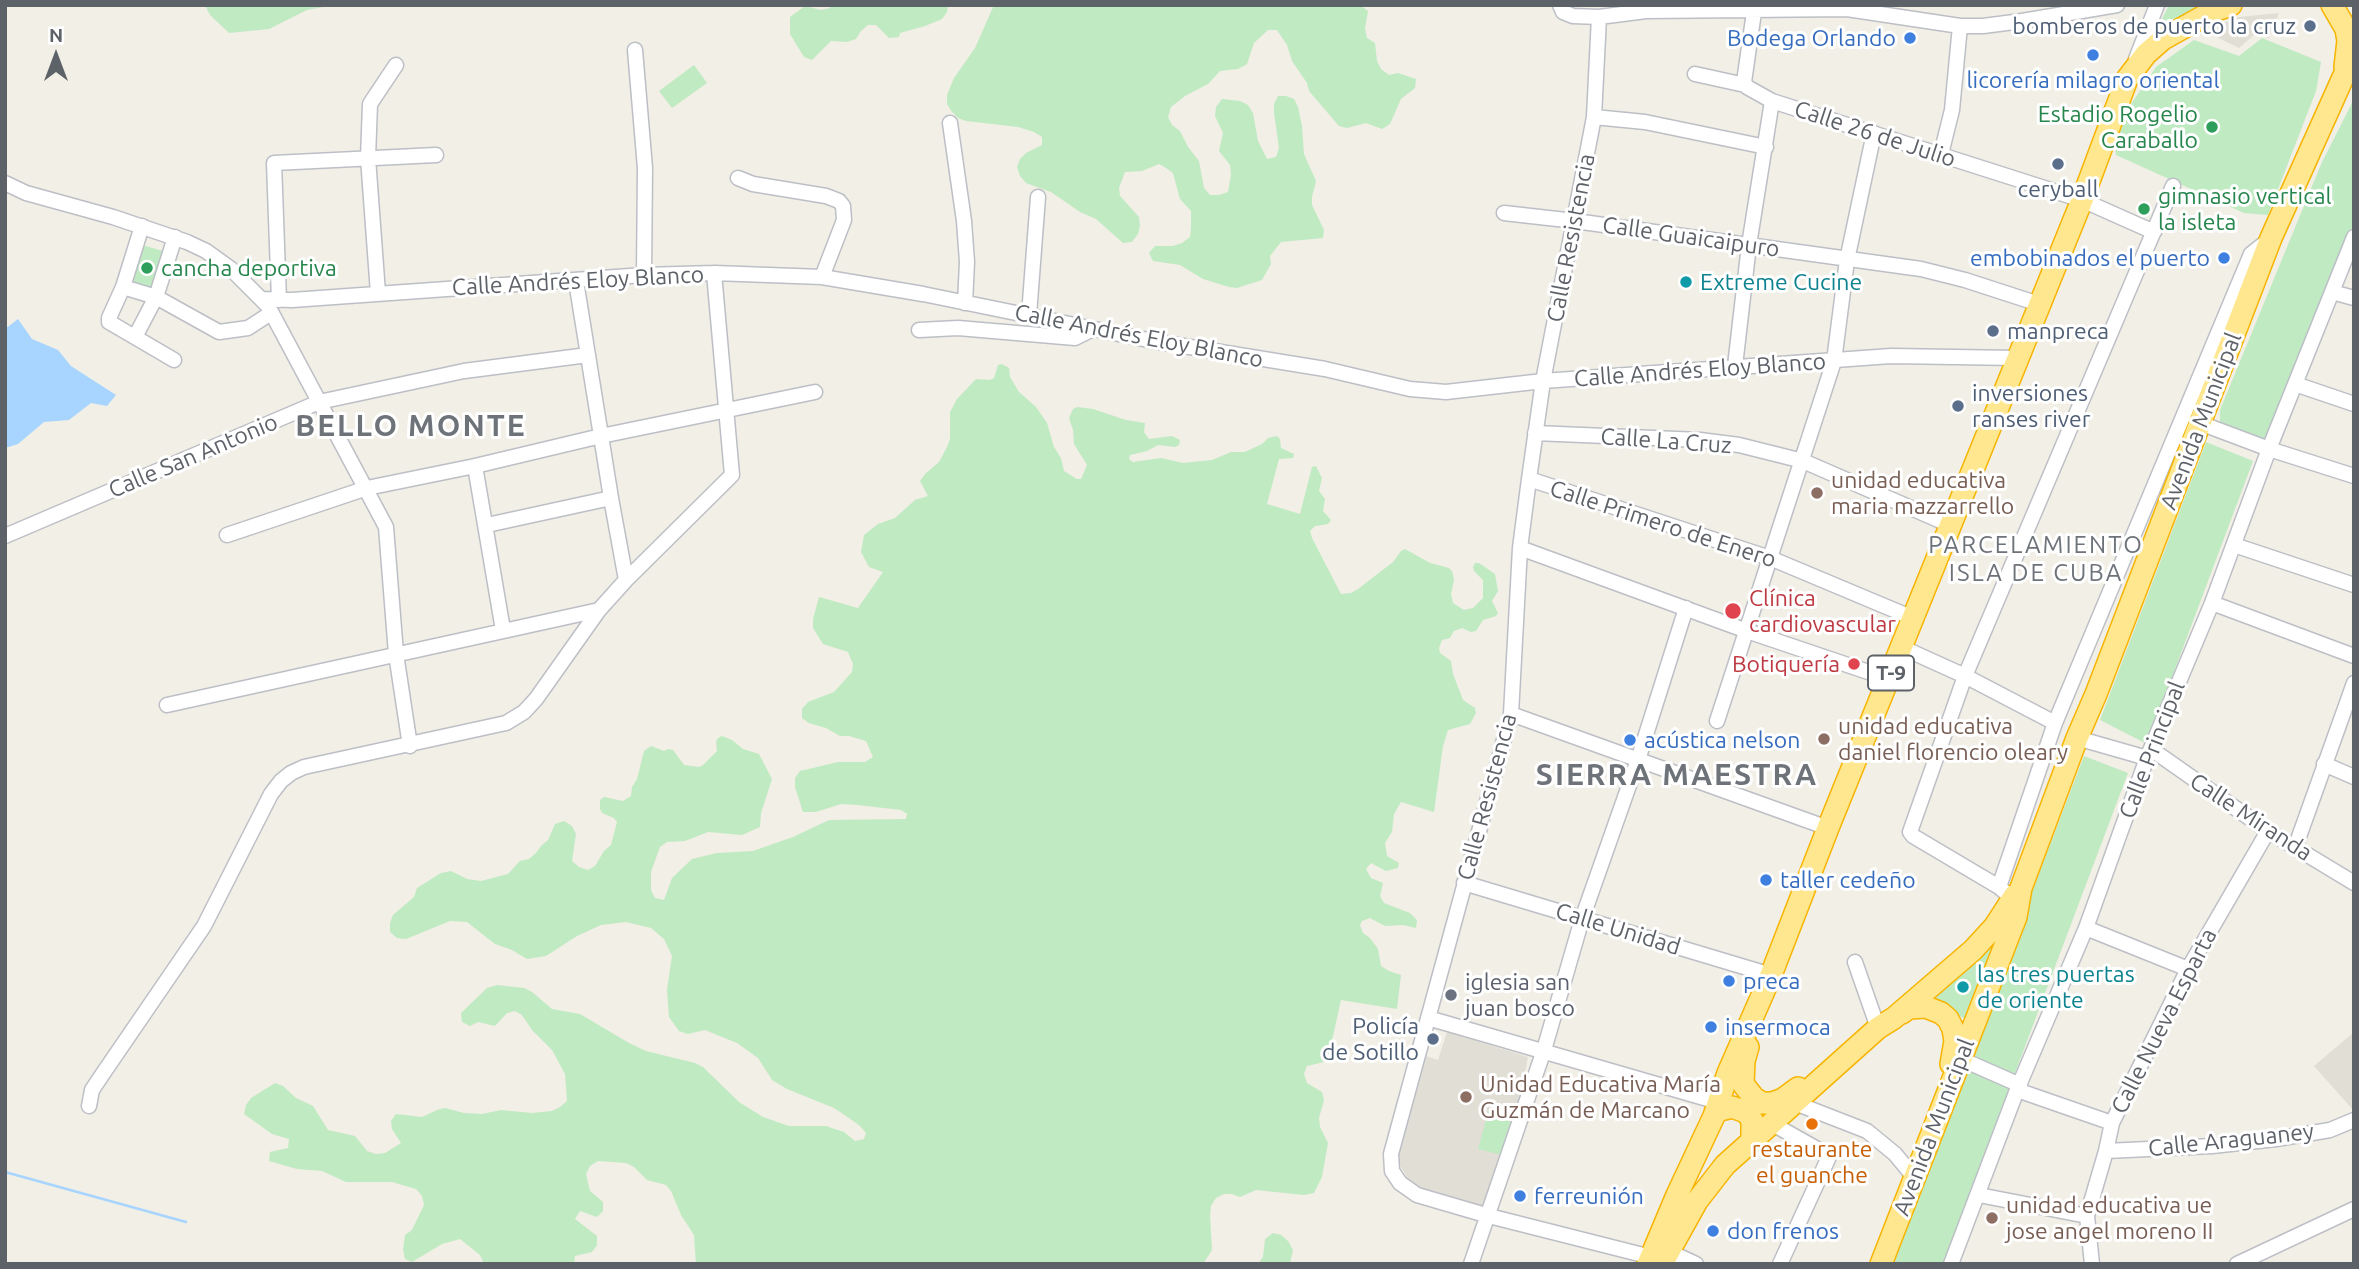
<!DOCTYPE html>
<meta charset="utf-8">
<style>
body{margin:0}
#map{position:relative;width:2359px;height:1269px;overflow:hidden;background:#f1efe6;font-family:Ubuntu,sans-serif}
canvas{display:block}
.frame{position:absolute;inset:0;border:7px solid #5d6168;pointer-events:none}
.north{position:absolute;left:21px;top:21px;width:70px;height:70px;-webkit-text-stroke:5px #fff;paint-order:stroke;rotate:0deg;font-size:19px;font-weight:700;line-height:28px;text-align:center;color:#5d6168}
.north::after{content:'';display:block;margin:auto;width:24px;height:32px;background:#5d6168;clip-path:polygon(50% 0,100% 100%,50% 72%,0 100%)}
</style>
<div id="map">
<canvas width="2359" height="1269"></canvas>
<div class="frame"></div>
<div class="north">N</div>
</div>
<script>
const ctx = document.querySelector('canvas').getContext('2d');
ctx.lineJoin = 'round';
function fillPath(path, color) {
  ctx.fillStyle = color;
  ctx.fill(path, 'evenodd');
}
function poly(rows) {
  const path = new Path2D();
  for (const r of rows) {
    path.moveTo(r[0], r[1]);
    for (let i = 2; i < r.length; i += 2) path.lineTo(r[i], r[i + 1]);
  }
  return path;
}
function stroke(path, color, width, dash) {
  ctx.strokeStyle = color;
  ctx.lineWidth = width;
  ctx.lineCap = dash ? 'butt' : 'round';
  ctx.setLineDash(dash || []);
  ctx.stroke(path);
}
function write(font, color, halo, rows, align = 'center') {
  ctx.font = font + ' Ubuntu,sans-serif';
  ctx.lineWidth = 6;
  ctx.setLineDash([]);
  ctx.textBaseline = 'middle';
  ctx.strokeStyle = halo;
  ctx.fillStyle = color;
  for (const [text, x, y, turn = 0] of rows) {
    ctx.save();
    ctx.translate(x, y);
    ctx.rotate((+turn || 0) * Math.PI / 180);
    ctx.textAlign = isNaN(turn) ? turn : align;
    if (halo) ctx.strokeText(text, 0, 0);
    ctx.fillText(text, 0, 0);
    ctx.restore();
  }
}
fillPath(poly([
 [2279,13,2269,38,2254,35,2239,48,2204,31,2239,17],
 [1447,1032,1528,1057,1513,1134,1482,1211,1411,1185,1395,1156,1423,1055,1438,1060],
 [2354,1032,2354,1111,2314,1066]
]), '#e1ded5');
fillPath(poly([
 [205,5,325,5,323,7,307,10,269,29,229,33,210,15],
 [832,5,948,5,947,12,942,19,925,26,900,33,899,37,889,38,876,25,868,25,861,31,856,39,847,42,831,41,812,60,804,57,790,34,790,17,805,6,821,10,830,8],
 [994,5,1360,5,1368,11,1365,29,1367,38,1375,43,1377,61,1381,69,1389,75,1398,73,1416,79,1415,88,1401,99,1390,124,1382,129,1366,123,1347,128,1339,126,1309,91,1307,83,1292,61,1287,45,1277,30,1268,30,1254,43,1247,64,1238,69,1220,71,1208,84,1185,96,1171,107,1168,117,1172,125,1180,131,1188,147,1199,161,1204,188,1210,195,1219,195,1228,192,1231,174,1230,165,1219,151,1223,133,1215,116,1216,107,1222,99,1240,101,1248,105,1253,113,1258,141,1267,159,1276,157,1279,148,1274,113,1274,104,1278,96,1286,96,1294,99,1298,107,1302,126,1304,154,1316,181,1312,197,1312,205,1324,230,1323,238,1281,242,1270,256,1271,264,1262,280,1237,288,1229,287,1203,279,1180,265,1153,261,1149,253,1155,246,1173,246,1182,243,1190,237,1191,229,1191,211,1180,199,1173,173,1166,168,1159,164,1142,171,1125,172,1119,188,1120,196,1139,217,1140,226,1138,234,1132,242,1123,243,1096,219,1080,212,1051,192,1026,183,1020,176,1017,167,1020,159,1026,153,1042,145,1042,137,1034,132,1018,127,966,121,958,118,952,112,947,104,947,95,954,78,975,48],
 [2169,5,2219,5,2159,25],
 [2262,38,2321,62,2316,91,2268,215,2244,213,2116,155,2115,146,2129,107,2156,67,2194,40,2239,56],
 [694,65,707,83,672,108,659,91],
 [2354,99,2354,223,2269,438,2263,442,2220,424,2220,410,2322,162],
 [142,245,163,251,153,291,130,285],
 [1002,364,1009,368,1010,377,1019,392,1036,407,1047,423,1054,447,1061,458,1064,471,1077,479,1081,479,1087,465,1074,444,1073,430,1069,418,1073,409,1077,407,1093,409,1126,420,1145,423,1144,432,1149,439,1172,436,1180,440,1179,445,1175,447,1158,445,1147,451,1130,455,1129,459,1133,462,1161,458,1183,463,1212,460,1231,452,1245,452,1262,444,1268,438,1277,436,1280,439,1281,448,1294,454,1293,458,1279,459,1267,504,1300,514,1312,467,1316,466,1322,478,1319,491,1325,499,1323,511,1331,520,1328,524,1315,526,1310,531,1312,538,1341,594,1351,593,1358,589,1393,562,1401,551,1405,549,1430,563,1449,568,1452,571,1454,580,1451,594,1453,603,1464,610,1473,608,1483,598,1483,580,1474,571,1473,567,1475,563,1479,563,1495,574,1498,591,1492,601,1498,613,1496,616,1483,620,1476,631,1471,632,1462,628,1454,631,1450,638,1442,640,1439,648,1440,653,1451,661,1453,674,1463,700,1475,708,1476,713,1470,724,1448,730,1443,746,1434,812,1401,802,1394,814,1392,832,1385,843,1387,856,1399,863,1398,868,1386,871,1371,863,1366,869,1371,878,1383,883,1380,896,1384,903,1410,913,1417,920,1416,928,1403,925,1385,926,1370,918,1362,921,1360,925,1363,933,1370,938,1378,949,1381,966,1389,971,1401,975,1397,1009,1341,1000,1329,1054,1324,1062,1307,1066,1304,1074,1307,1083,1322,1092,1324,1100,1319,1118,1320,1127,1328,1143,1322,1177,1314,1193,1304,1195,1256,1190,1240,1197,1232,1194,1224,1194,1216,1198,1211,1206,1210,1215,1212,1250,1203,1264,696,1264,694,1235,681,1215,671,1191,666,1185,647,1180,634,1167,626,1163,598,1161,590,1166,586,1174,590,1191,603,1202,603,1211,597,1217,580,1211,575,1219,597,1236,597,1245,592,1252,575,1256,574,1264,484,1264,480,1255,460,1239,442,1244,412,1262,405,1259,403,1250,405,1235,412,1230,424,1205,422,1196,416,1189,392,1182,346,1182,322,1171,297,1169,269,1161,270,1152,288,1148,289,1139,272,1134,244,1114,246,1105,251,1098,275,1083,283,1086,296,1098,313,1106,328,1130,355,1136,367,1151,376,1154,385,1153,401,1143,392,1129,391,1121,396,1114,422,1117,437,1110,445,1108,464,1113,482,1114,501,1110,532,1113,552,1111,560,1107,567,1101,565,1074,552,1050,532,1030,522,1015,515,1011,507,1013,495,1026,478,1022,470,1026,462,1022,461,1013,487,988,497,985,524,988,532,992,552,1009,580,1014,629,1043,646,1051,695,1063,703,1067,739,1102,763,1117,789,1126,826,1126,844,1132,855,1141,864,1139,866,1133,859,1125,846,1116,834,1108,787,1089,772,1080,758,1058,737,1043,705,1030,688,1034,679,1031,669,1017,667,990,672,956,664,939,651,928,626,922,601,925,577,936,546,956,527,959,512,950,495,944,467,922,450,921,406,939,397,938,390,932,390,923,393,915,414,897,417,888,441,873,451,871,467,879,481,881,508,874,520,861,529,859,536,853,541,846,548,840,555,824,564,821,572,826,576,834,572,861,579,867,588,870,595,866,604,851,611,845,617,822,614,818,602,813,600,809,600,800,604,797,623,801,631,796,632,787,637,779,644,751,651,746,664,751,668,749,673,750,684,765,699,767,703,765,717,751,716,742,718,738,722,736,732,740,743,749,759,754,772,779,761,813,760,827,742,835,708,832,685,841,667,842,660,847,651,872,651,890,655,898,664,900,672,878,692,859,717,853,753,851,793,837,829,820,906,819,907,814,901,810,858,805,841,804,816,812,803,812,795,787,795,778,800,771,838,762,865,762,873,757,866,741,849,736,840,736,826,728,809,723,802,718,802,709,808,702,834,692,852,672,853,664,848,652,823,644,813,628,813,619,819,597,858,608,883,572,869,567,861,552,864,535,878,524,895,518,915,500,928,496,920,481,925,474,939,462,947,447,950,439,950,412,957,399,976,379,990,380,994,378,998,365],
 [2206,442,2253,461,2147,744,2100,720],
 [2084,756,2128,773,1943,1264,1889,1264],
 [1996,937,1964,1018,1931,1002],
 [1489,1109,1512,1115,1502,1155,1478,1149],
 [1273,1233,1281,1235,1288,1241,1293,1250,1290,1264,1258,1264,1263,1257,1265,1239]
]), '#c0eac2');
fillPath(poly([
 [18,319,32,339,58,350,71,366,116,395,107,406,91,403,69,420,44,422,18,444,5,448,5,329]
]), '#a8d5ff');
stroke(poly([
 [5,1172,186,1222]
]), '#a8d5ff', 2.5);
const minor = poly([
 [1560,5,1563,12,1573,16,1599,17,1646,11,1847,9,1960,26,1983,26,2022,21,2117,5],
 [1755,5,1744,82,1747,87,1772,101,2082,200,2154,232],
 [1599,17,1594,117,1543,381,1529,479,1520,548,1511,714,1391,1154,1392,1171,1400,1183,1417,1195,1489,1216,1651,1257],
 [635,50,645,168,644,275],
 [2136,59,2157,5],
 [1695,74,1745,85],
 [1594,117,1645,122,1766,147],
 [950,123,964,221,967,262,965,303],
 [1941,154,1952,110,1960,26],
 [738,178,753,184,826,196,839,201,843,206,844,220,822,277],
 [5,183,26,193,113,217,187,242,206,251,231,269,268,306,386,527,396,654,410,746],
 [1504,213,1575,221,1921,269,1965,280,2039,304],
 [142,226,123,287,156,297,219,332,248,328,271,313],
 [576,281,611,498,626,580],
 [123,287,109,318,109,322,174,360],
 [2332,292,2354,298],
 [378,293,368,158,370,104,396,65],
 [261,299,292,300,644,275,714,273,822,277,923,294,1153,341,1325,369,1410,389,1446,392,1543,381,1891,356,2017,358],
 [279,300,274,163,436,155],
 [1029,315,1038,197],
 [919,330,958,328,1075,338,1093,329],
 [135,337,156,297,175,237],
 [1735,366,1749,245,1772,101],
 [2295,384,2354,404],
 [2200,423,2269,449,2354,476],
 [1535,433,1700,440,1739,445,1803,461,1950,525],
 [475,466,503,630],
 [1529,479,1770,558,1913,618],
 [487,525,611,498],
 [227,535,367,488,475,466,601,436,815,392],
 [5,536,319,402,464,371,588,355],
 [2234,545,2354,585],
 [1520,548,1747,631,1889,679],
 [2212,603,2354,656],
 [1901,647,1965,676,2055,723],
 [167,705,599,610],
 [1511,714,1828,828],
 [1717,721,1834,361,1847,260,1874,133],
 [2077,738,2147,758],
 [2151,749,2268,831,2354,883],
 [2324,764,2354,777],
 [2295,848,2354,683],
 [1464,883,1771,975],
 [1999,887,2055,723,2251,254,2270,239],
 [2013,899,1999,887,1913,836,1910,832,1965,676,2173,186],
 [2086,928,2188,969],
 [1855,962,1878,1028],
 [1428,1018,1718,1102],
 [1961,1059,2020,1085],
 [2017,1090,2112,1123],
 [1795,1103,1867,1131,1895,1154,1909,1171],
 [89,1106,92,1090,102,1075,204,926,271,794,281,781,291,773,304,767,506,723,524,712,536,699,599,610,626,580,732,475,714,273],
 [1771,1123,1826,1154,1828,1159,1780,1264],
 [2106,1151,2212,1146,2276,1139,2330,1130,2354,1120],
 [1979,1195,2087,1216],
 [1668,1251,1696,1264],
 [1471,1264,1544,1050,1582,919,1638,760,1686,608],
 [1951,1264,2017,1090,2086,928,2147,758,2212,603,2269,449,2354,237],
 [2092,1264,2087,1216,2106,1151,2112,1123,2188,969,2268,831],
 [2237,1264,2354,1209]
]);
const highway = poly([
 [2332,5,2346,29,2348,41,2345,67],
 [1902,1013,1909,1008,1926,1007,1941,1013,1948,1019,1953,1029,1955,1041,1951,1064],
 [1748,1047,1744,1061,1743,1084,1754,1098,1762,1103,1772,1103,1783,1099,1798,1088],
 [1716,1111,1732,1107,1746,1112,1752,1120,1752,1139],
 [1648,1264,1677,1195,1714,1116,1728,1073,1771,975,1828,828,2082,200,2127,79,2146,54,2163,39,2213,11,2231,5],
 [1662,1264,1697,1201,1725,1165,1878,1028,1894,1018,1973,950,1995,926,2015,895],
 [1881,1264,2016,917,2021,888,2077,738,2096,694,2271,238,2354,53]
]);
stroke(minor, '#bdbfc6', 17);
stroke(highway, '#f7b400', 24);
stroke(minor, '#fff', 14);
stroke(highway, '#ffe78f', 21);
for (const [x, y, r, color] of [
 [2310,26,7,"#5c6f8a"],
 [1910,38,7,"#3f7fe0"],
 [2093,55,7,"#3f7fe0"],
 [2212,127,7,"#2e9e5b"],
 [2058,164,7,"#5c6f8a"],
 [2144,209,7,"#2e9e5b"],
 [2224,258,7,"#3f7fe0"],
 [147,268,7,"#2e9e5b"],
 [1686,282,7,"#0f9aa8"],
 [1993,331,7,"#5c6f8a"],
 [1958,406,7,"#5c6f8a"],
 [1817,493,7,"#8d6e63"],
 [1733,611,9,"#e0444e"],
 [1854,664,7,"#e0444e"],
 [1824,739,7,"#8d6e63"],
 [1630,740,7,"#3f7fe0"],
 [1766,880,7,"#3f7fe0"],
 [1729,981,7,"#3f7fe0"],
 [1963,987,7,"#0f9aa8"],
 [1451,995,7,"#6b7280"],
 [1711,1027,7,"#3f7fe0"],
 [1433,1039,7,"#5c6f8a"],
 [1466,1097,7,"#8d6e63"],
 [1812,1124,7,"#e8710a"],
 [1520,1196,7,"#3f7fe0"],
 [1992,1218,7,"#8d6e63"],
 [1713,1231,7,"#3f7fe0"]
]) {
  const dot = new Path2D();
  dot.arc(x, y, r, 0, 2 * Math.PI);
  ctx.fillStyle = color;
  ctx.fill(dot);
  stroke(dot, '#fff', 2.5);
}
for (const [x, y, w] of [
 [1891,673,46]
]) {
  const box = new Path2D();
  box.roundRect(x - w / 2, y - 17.5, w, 35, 5);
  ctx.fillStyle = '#fff';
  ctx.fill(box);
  stroke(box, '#5d6168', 2);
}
write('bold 21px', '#5d6168', null, [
 ["T-9",1891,673]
]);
write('23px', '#4e5e75', '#fff', [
 ["bomberos de puerto la cruz",2296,26],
 ["ceryball",2058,189,"center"],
 ["manpreca",2007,331,"left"],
 ["inversiones",1972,393,"left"],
 ["ranses river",1972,419,"left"],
 ["Policía",1419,1026],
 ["de Sotillo",1419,1052]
], 'right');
write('23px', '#366cbe', '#fff', [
 ["Bodega Orlando",1896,38,"right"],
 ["licorería milagro oriental",2093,80,"center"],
 ["embobinados el puerto",2210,258,"right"],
 ["acústica nelson",1644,740],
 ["taller cedeño",1780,880],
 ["preca",1743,981],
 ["insermoca",1725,1027],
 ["ferreunión",1534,1196],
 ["don frenos",1727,1231]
], 'left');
write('23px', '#27864d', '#fff', [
 ["Estadio Rogelio",2198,114,"right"],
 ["Caraballo",2198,140,"right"],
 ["gimnasio vertical",2158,196],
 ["la isleta",2158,222],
 ["cancha deportiva",161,268]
], 'left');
write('23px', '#5d6168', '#fff', [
 ["Calle 26 de Julio",1875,134,18],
 ["Calle Guaicaipuro",1691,237,8],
 ["Calle Resistencia",1571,238,-79],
 ["Calle Andrés Eloy Blanco",578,281,-3],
 ["Calle Andrés Eloy Blanco",1139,336,11],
 ["Calle Andrés Eloy Blanco",1700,370,-4],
 ["Avenida Municipal",2201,421,-69],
 ["Calle La Cruz",1666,441,4],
 ["Calle San Antonio",193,456,-23],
 ["Calle Primero de Enero",1663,524,18],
 ["Calle Principal",2152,750,-69],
 ["Calle Resistencia",1487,797,-75],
 ["Calle Miranda",2251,817,33],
 ["Calle Unidad",1618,929,17],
 ["Calle Nueva Esparta",2164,1021,-63],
 ["Avenida Municipal",1934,1127,-69],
 ["Calle Araguaney",2231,1140,-6]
]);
write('23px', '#0d838f', '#fff', [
 ["Extreme Cucine",1700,282],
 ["las tres puertas",1977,974],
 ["de oriente",1977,1000]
], 'left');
write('23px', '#785e54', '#fff', [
 ["unidad educativa",1831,480],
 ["maria mazzarrello",1831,506],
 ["unidad educativa",1838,726],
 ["daniel florencio oleary",1838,752],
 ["Unidad Educativa María",1480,1084],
 ["Guzmán de Marcano",1480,1110],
 ["unidad educativa ue",2006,1205],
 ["jose angel moreno II",2006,1231]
], 'left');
write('23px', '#be3a42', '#fff', [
 ["Clínica",1749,598],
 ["cardiovascular",1749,624],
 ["Botiquería",1840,664,"right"]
], 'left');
write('23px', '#5b616d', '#fff', [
 ["iglesia san",1465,982],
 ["juan bosco",1465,1008]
], 'left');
write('23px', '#c56008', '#fff', [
 ["restaurante",1812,1149],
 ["el guanche",1812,1175]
]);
ctx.letterSpacing = '2px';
write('24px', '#6e737a', '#fff', [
 ["PARCELAMIENTO",2036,545],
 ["ISLA DE CUBA",2036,573]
]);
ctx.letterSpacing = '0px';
ctx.letterSpacing = '2px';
write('bold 30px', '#6e737a', '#fff', [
 ["BELLO MONTE",411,426],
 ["SIERRA MAESTRA",1677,775]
]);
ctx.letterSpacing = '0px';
</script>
